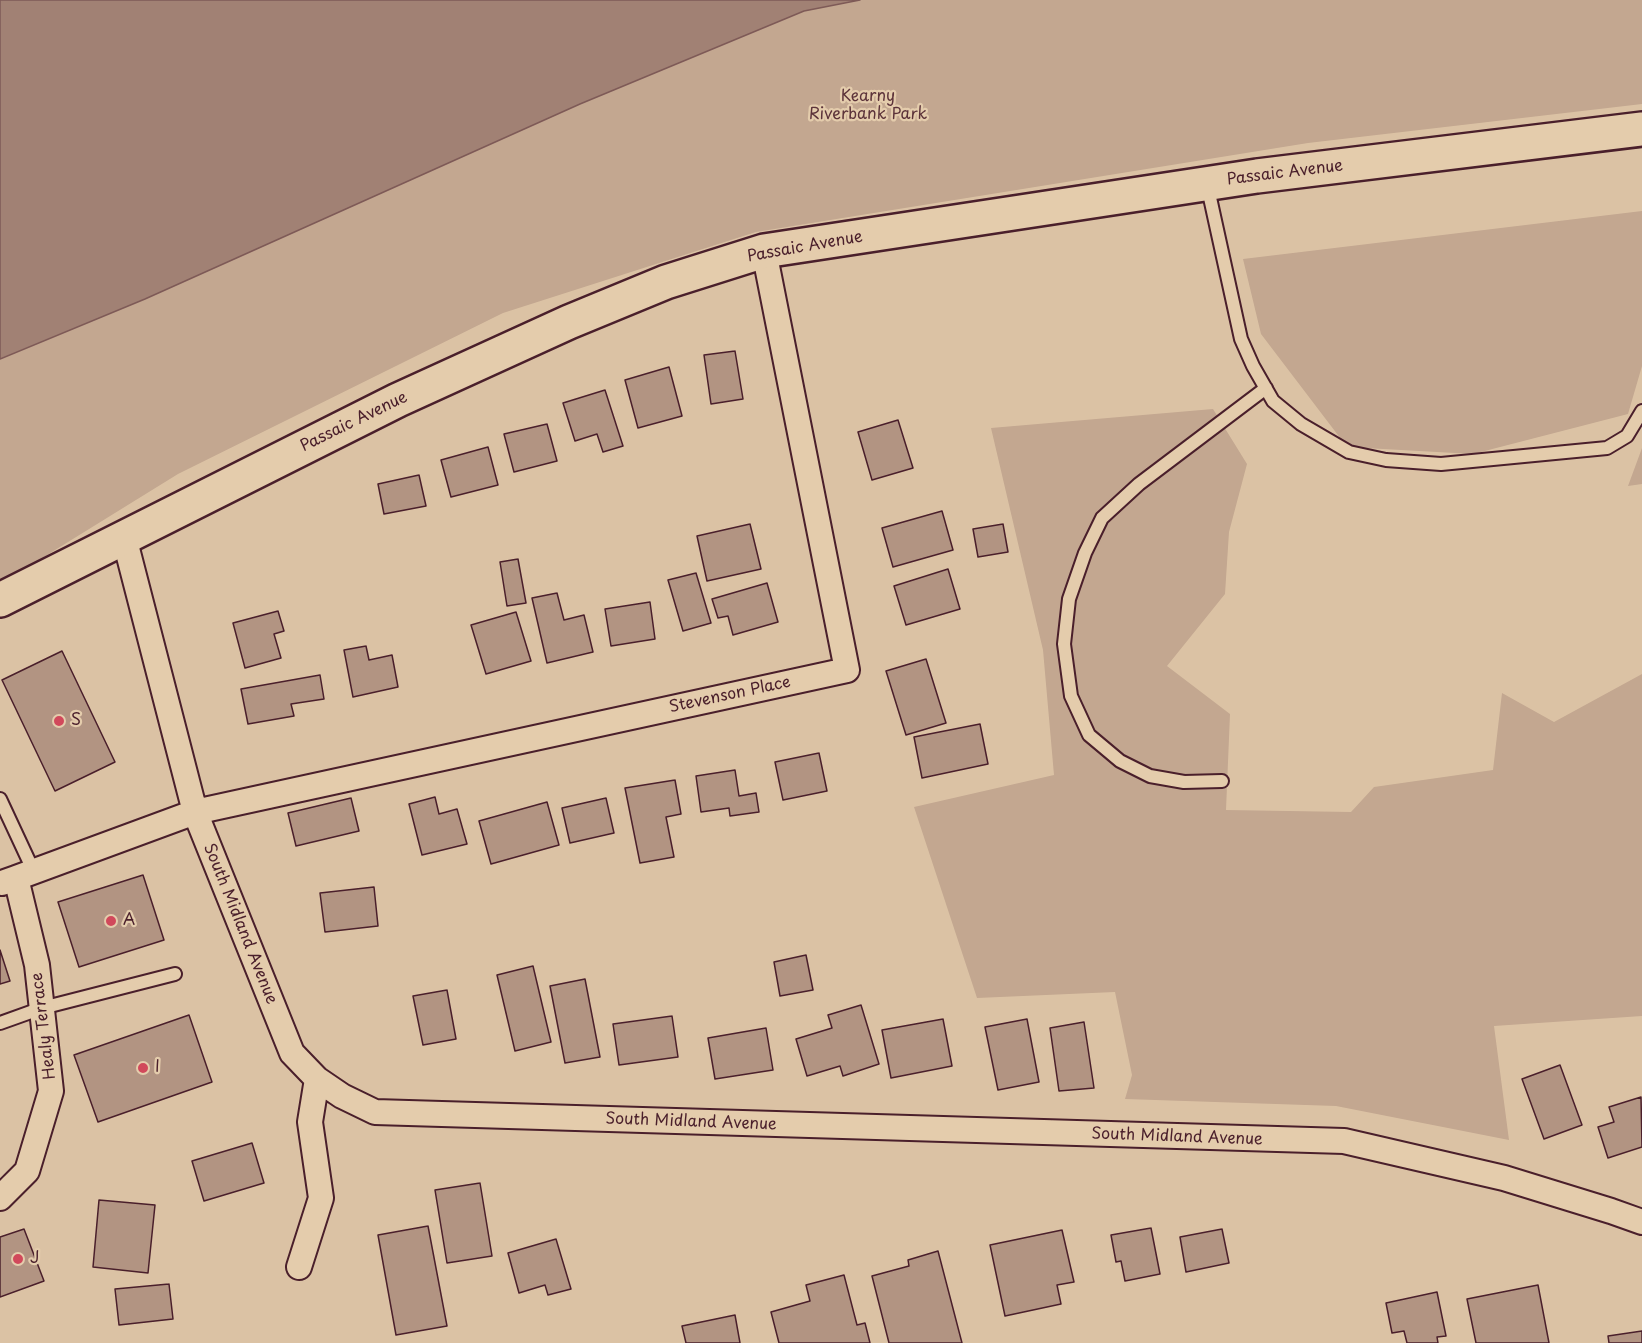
<!DOCTYPE html>
<style>
body{margin:0}
canvas{display:block;background:#dbc2a4}
</style>
<canvas width="1642" height="1343"></canvas>
<script>
const ctx = document.querySelector('canvas').getContext('2d');
ctx.lineJoin = 'round';
function fillPath(path, color) {
  ctx.fillStyle = color;
  ctx.fill(path, 'evenodd');
}
function poly(rows) {
  const path = new Path2D();
  for (const r of rows) {
    path.moveTo(r[0], r[1]);
    for (let i = 2; i < r.length; i += 2) path.lineTo(r[i], r[i + 1]);
  }
  return path;
}
function stroke(path, color, width, dash) {
  ctx.strokeStyle = color;
  ctx.lineWidth = width;
  ctx.lineCap = dash ? 'butt' : 'round';
  ctx.setLineDash(dash || []);
  ctx.stroke(path);
}
function write(font, color, halo, rows, align = 'center') {
  ctx.font = font + ' "Playpen Sans",sans-serif';
  ctx.lineWidth = 4.5;
  ctx.setLineDash([]);
  ctx.textBaseline = 'middle';
  ctx.strokeStyle = halo;
  ctx.fillStyle = color;
  for (const [text, x, y, turn = 0] of rows) {
    ctx.save();
    ctx.translate(x, y);
    ctx.rotate((+turn || 0) * Math.PI / 180);
    ctx.textAlign = isNaN(turn) ? turn : align;
    if (halo) ctx.strokeText(text, 0, 0);
    ctx.fillText(text, 0, 0);
    ctx.restore();
  }
}
fillPath(poly([
 [860,0,1642,0,1642,104,1308,143,756,232,503,313,178,474,26,568,0,581,0,359,145,299,580,104,804,11],
 [1642,211,1642,366,1628,414,1473,454,1347,447,1261,334,1243,259],
 [1213,409,1247,464,1229,532,1225,594,1167,666,1230,714,1226,810,1351,812,1374,787,1493,770,1502,693,1554,722,1642,674,1642,1016,1494,1026,1509,1140,1336,1106,1125,1099,1132,1075,1115,992,977,998,914,807,1054,775,1043,650,991,428],
 [1642,448,1642,484,1628,486]
]), '#c3a790');
const water = poly([
 [0,0,860,0,804,11,580,104,145,299,0,359,0,0]
]);
fillPath(water, '#a18174');
stroke(water, '#7e5a57', 1.5);
const building = poly([
 [735,351,743,399,711,404,704,355,735,351],
 [669,367,682,416,638,428,625,380,669,367],
 [605,390,623,446,603,452,597,434,575,441,563,403,605,390],
 [898,420,913,468,872,480,858,432,898,420],
 [547,424,557,461,514,472,504,434,547,424],
 [488,447,498,485,451,497,441,460,488,447],
 [419,475,426,506,384,514,378,484,419,475],
 [942,511,953,550,893,567,882,528,942,511],
 [750,524,761,569,707,581,697,536,750,524],
 [1003,524,1008,552,978,557,973,529,1003,524],
 [518,559,526,603,507,606,500,562,518,559],
 [948,569,960,609,906,625,894,586,948,569],
 [696,573,711,623,683,631,668,580,696,573],
 [767,583,778,622,733,635,728,616,718,618,712,599,767,583],
 [557,593,564,620,584,615,593,652,547,663,532,598,557,593],
 [650,602,655,639,611,646,605,609,650,602],
 [278,611,284,631,274,634,281,658,245,668,233,623,278,611],
 [516,612,531,661,486,674,471,625,516,612],
 [366,646,369,660,392,655,398,687,353,697,344,650,366,646],
 [62,651,115,762,55,791,2,680,62,651],
 [926,659,946,723,906,735,886,671,926,659],
 [320,675,324,699,291,704,294,716,248,724,241,689,320,675],
 [980,724,988,764,922,778,914,737,980,724],
 [819,753,827,791,783,800,775,762,819,753],
 [735,770,739,796,756,793,759,812,730,816,729,808,701,812,696,776,735,770],
 [675,780,681,814,666,817,674,857,640,863,625,788,675,780],
 [435,797,439,814,457,809,467,844,422,855,409,804,435,797],
 [351,798,359,831,296,846,288,813,351,798],
 [606,798,614,833,570,843,562,808,606,798],
 [547,802,559,845,491,864,479,821,547,802],
 [143,875,164,940,79,967,58,902,143,875],
 [374,887,378,926,325,932,320,893,374,887],
 [0,950,10,981,0,984,0,950],
 [806,955,813,990,780,996,774,962,806,955],
 [533,966,551,1042,515,1051,497,975,533,966],
 [585,979,600,1057,565,1063,550,986,585,979],
 [447,990,456,1039,423,1045,413,996,447,990],
 [861,1005,879,1064,843,1076,840,1066,807,1076,796,1039,832,1028,828,1015,861,1005],
 [189,1015,212,1082,98,1122,74,1055,189,1015],
 [672,1016,678,1057,619,1065,613,1024,672,1016],
 [943,1019,952,1066,891,1078,882,1030,943,1019],
 [1027,1019,1039,1082,998,1090,985,1027,1027,1019],
 [1084,1022,1094,1088,1059,1091,1050,1028,1084,1022],
 [766,1028,773,1070,715,1079,708,1038,766,1028],
 [1560,1065,1582,1125,1544,1139,1522,1079,1560,1065],
 [1641,1097,1642,1147,1608,1158,1598,1127,1614,1122,1609,1107,1641,1097],
 [252,1143,264,1183,204,1201,192,1161,252,1143],
 [480,1183,492,1256,447,1263,435,1190,480,1183],
 [99,1200,155,1205,148,1273,93,1267,99,1200],
 [428,1226,447,1326,396,1335,378,1235,428,1226],
 [1151,1228,1160,1274,1125,1281,1121,1261,1116,1262,1111,1235,1151,1228],
 [24,1229,44,1281,0,1297,0,1237,24,1229],
 [1222,1229,1229,1263,1186,1272,1180,1237,1222,1229],
 [1062,1230,1074,1282,1057,1285,1061,1304,1005,1316,990,1245,1062,1230],
 [556,1239,571,1289,548,1295,545,1285,519,1293,508,1253,556,1239],
 [938,1251,962,1343,889,1343,872,1276,909,1266,908,1260,938,1251],
 [844,1275,857,1325,865,1323,870,1343,779,1343,771,1312,810,1301,806,1285,844,1275],
 [169,1284,173,1319,119,1325,115,1289,169,1284],
 [1538,1285,1549,1343,1476,1343,1467,1299,1538,1285],
 [1437,1292,1446,1336,1437,1337,1438,1343,1407,1343,1404,1331,1392,1333,1386,1303,1437,1292],
 [735,1315,740,1343,686,1343,682,1326,735,1315],
 [1642,1331,1642,1343,1609,1343,1608,1336,1642,1331]
]);
fillPath(building, '#b29482');
stroke(building, '#4a1f2b', 1.5);
const service = poly([
 [1207,184,1241,339,1253,366,1273,401,1301,424,1349,452,1386,460,1441,464,1607,448,1627,436,1642,411],
 [1222,781,1184,782,1150,776,1120,761,1089,735,1071,696,1064,644,1069,599,1085,553,1102,518,1139,484,1266,388],
 [0,799,34,872],
 [0,1023,42,1008,175,974]
]);
const minor = poly([
 [124,537,195,812,292,1053,317,1079,342,1096,375,1112,1344,1141,1504,1178,1611,1211,1642,1222],
 [16,878,195,812,847,670,764,251],
 [0,1198,27,1171,51,1091,37,965,16,878,2,883],
 [299,1267,321,1198,310,1122,317,1079]
]);
const secondary = poly([
 [0,600,398,400,569,322,666,282,764,251,1257,176,1642,129]
]);
stroke(service, '#4a1f2b', 16);
stroke(minor, '#4a1f2b', 28);
stroke(secondary, '#4a1f2b', 38);
stroke(service, '#e4ccac', 12);
stroke(minor, '#e4ccac', 24);
stroke(secondary, '#e4ccac', 33);
for (const [x, y, r, color] of [
 [59,721,6,"#d1495b"],
 [111,921,6,"#d1495b"],
 [143,1068,6,"#d1495b"],
 [18,1259,6,"#d1495b"]
]) {
  const dot = new Path2D();
  dot.arc(x, y, r, 0, 2 * Math.PI);
  ctx.fillStyle = color;
  ctx.fill(dot);
  stroke(dot, '#e4ccac', 2);
}
write('16px', '#5c333a', '#e4ccac', [
 ["Kearny",868,97],
 ["Riverbank Park",868,115]
]);
write('16px', '#4a1f2b', '#e4ccac', [
 ["Passaic Avenue",1285,173,-7],
 ["Passaic Avenue",805,247,-10],
 ["Passaic Avenue",354,422,-26],
 ["Stevenson Place",730,695,-12],
 ["South Midland Avenue",240,924,68],
 ["Healy Terrace",44,1026,-97],
 ["South Midland Avenue",691,1122,2],
 ["South Midland Avenue",1177,1137,2]
]);
write('16px', '#4a1f2b', '#e4ccac', [
 ["S",71,721],
 ["A",123,921],
 ["I",155,1068],
 ["J",30,1259]
], 'left');
</script>
